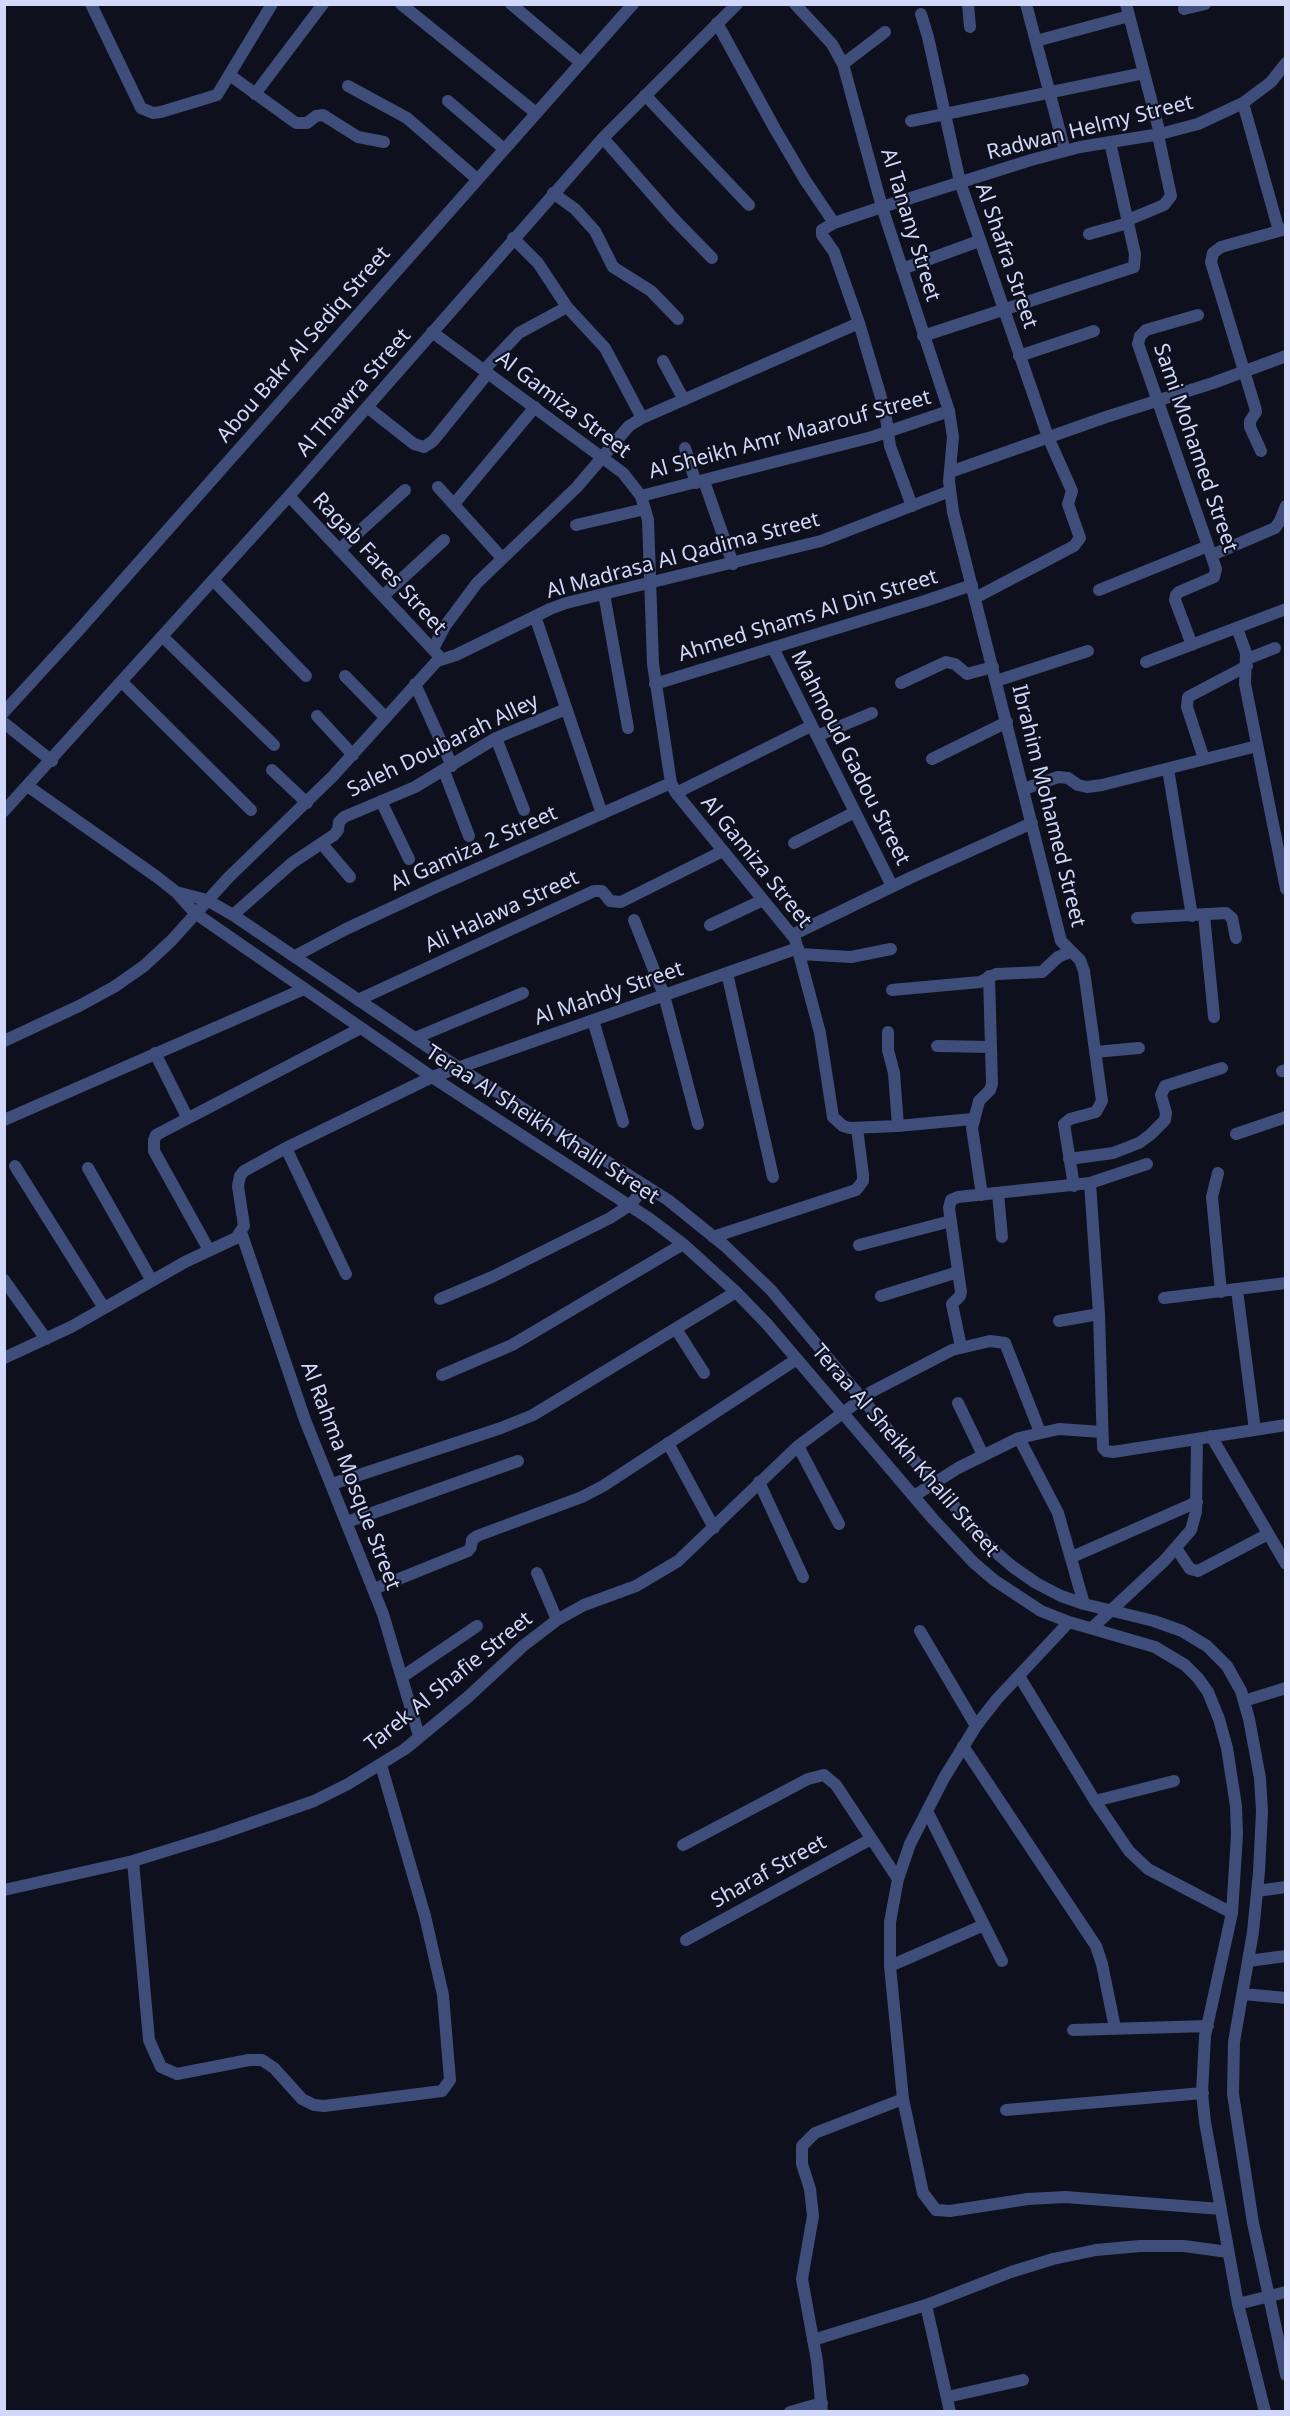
<!DOCTYPE html>
<style>
body{margin:0}
#map{position:relative;width:1290px;height:2416px;overflow:hidden;background:#0e101e;font-family:"Noto Sans",sans-serif}
canvas{display:block}
.frame{position:absolute;inset:0;border:6px solid #d1d8fa;pointer-events:none}
</style>
<div id="map">
<canvas width="1290" height="2416"></canvas>
<div class="frame"></div>
</div>
<script>
const ctx = document.querySelector('canvas').getContext('2d');
ctx.lineJoin = 'round';
function poly(rows) {
  const path = new Path2D();
  for (const r of rows) {
    path.moveTo(r[0], r[1]);
    for (let i = 2; i < r.length; i += 2) path.lineTo(r[i], r[i + 1]);
  }
  return path;
}
function stroke(path, color, width, dash) {
  ctx.strokeStyle = color;
  ctx.lineWidth = width;
  ctx.lineCap = dash ? 'butt' : 'round';
  ctx.setLineDash(dash || []);
  ctx.stroke(path);
}
function write(font, color, halo, rows, align = 'center') {
  ctx.font = font + ' "Noto Sans",sans-serif';
  ctx.lineWidth = 4.5;
  ctx.setLineDash([]);
  ctx.textBaseline = 'middle';
  ctx.strokeStyle = halo;
  ctx.fillStyle = color;
  for (const [text, x, y, turn = 0] of rows) {
    ctx.save();
    ctx.translate(x, y);
    ctx.rotate((+turn || 0) * Math.PI / 180);
    ctx.textAlign = isNaN(turn) ? turn : align;
    if (halo) ctx.strokeText(text, 0, 0);
    ctx.fillText(text, 0, 0);
    ctx.restore();
  }
}
stroke(poly([
 [91,4,141,108,153,113,161,112,217,95,272,4],
 [401,4,536,113],
 [511,4,581,63],
 [795,4,832,44,843,64,882,207,949,411,953,437,949,481,953,512,1061,941,1080,960,1084,971,1102,1101,1096,1112,1070,1119,1064,1124,1074,1186],
 [968,4,970,27],
 [1026,4,1065,151],
 [1126,4,1160,134],
 [1184,9,1205,4],
 [921,14,928,37,960,182,1048,437,1072,491,1068,504,1080,538,1074,546,975,598],
 [717,23,775,129,805,180,834,223],
 [1036,41,1129,16],
 [843,64,885,32],
 [231,76,296,123,307,123,316,116,323,115,358,137,384,142],
 [348,86,407,118,477,179],
 [255,94,323,4],
 [645,95,749,205],
 [448,101,504,149],
 [1243,103,1279,231],
 [911,121,1144,73],
 [603,138,673,218,712,258],
 [553,193,575,209,595,231,613,267,651,291,678,319],
 [1128,220,1164,205,1171,196,1158,135],
 [1089,234,1128,223],
 [513,238,538,263,567,307,605,348,642,418],
 [902,269,979,241],
 [432,332,623,473,641,496,648,520,653,664,671,783,676,793,795,939,820,1033,833,1117,843,1126,850,1128,898,1126,972,1119],
 [923,336,1134,267,1135,254,1110,142],
 [1019,356,1094,331],
 [663,361,684,400],
 [484,370,519,333,567,307],
 [367,407,414,444,424,447,433,441,488,373],
 [685,448,696,483],
 [1261,451,1250,427,1250,421,1256,412,1255,407,1211,262,1213,253,1221,247,1286,229],
 [950,472,1106,417,1213,383,1286,356],
 [704,481,733,564],
 [438,487,502,558],
 [289,496,438,655],
 [641,496,872,437,949,411],
 [454,504,535,407],
 [912,506,890,446,885,411,859,323,834,252,822,235,822,230,834,223,882,207,1031,160,1080,147,1160,134,1198,124,1243,103,1271,82,1286,63],
 [576,525,645,509],
 [339,550,405,490],
 [1212,555,1275,528,1280,521,1286,506],
 [213,580,306,676],
 [1099,590,1208,546],
 [604,594,628,728],
 [383,596,444,540],
 [535,616,602,814],
 [1237,628,1246,653,1245,684,1286,889],
 [163,637,274,745],
 [1192,645,1175,600,1176,595,1179,592,1214,577,1216,569,1138,344,1140,336,1146,330,1198,315],
 [773,648,892,886],
 [433,649,445,626,477,583,577,487,629,426,642,418,859,323],
 [1247,659,1275,648],
 [1146,662,1286,609],
 [345,676,386,718],
 [996,681,1088,651],
 [122,682,251,810],
 [901,683,946,662,955,664,967,674,993,667],
 [415,684,452,766],
 [655,684,925,601,972,585],
 [4,712,79,630,633,4],
 [317,716,353,755],
 [4,723,52,761],
 [817,736,872,713],
 [496,738,524,810],
 [932,759,1007,722],
 [1204,759,1187,707,1188,697,1247,666],
 [1168,769,1192,916],
 [272,770,307,803],
 [444,771,469,836],
 [29,787,157,877,176,892,195,913,432,1077,650,1219,683,1244,736,1292,767,1324,933,1519,973,1562,994,1580,1041,1611,1069,1622,1155,1647,1185,1665,1198,1678,1208,1692,1219,1719,1227,1748,1236,1806,1237,1835,1232,1913,1205,2036,1202,2093,1205,2122,1238,2304,1265,2412],
 [1024,789,1058,777,1068,778,1078,785,1087,787,1102,785,1257,746],
 [676,793,811,726],
 [381,801,409,859],
 [4,811,289,496,603,138,737,4],
 [794,843,855,812],
 [322,844,350,877],
 [176,892,207,900,233,915,459,1068,668,1200,725,1246,771,1290,911,1457,992,1549,1013,1567,1036,1583,1061,1596,1084,1604,1154,1621,1182,1631,1207,1646,1227,1666,1241,1691,1249,1719,1260,1778,1262,1811,1259,1872,1253,1932,1234,2042,1233,2094,1253,2223,1286,2375],
 [233,915,292,863,334,835,338,830,339,822,344,817,415,787,496,738,566,709],
 [1204,915,1214,1017],
 [1137,918,1226,913,1232,918,1236,938],
 [634,920,664,995,698,1124],
 [710,925,763,900],
 [792,935,912,877,1032,823],
 [800,954,851,957,891,949],
 [295,956,346,929,436,887,671,783],
 [727,973,773,1177],
 [892,990,980,982,996,974,1042,972,1058,957,1070,952],
 [358,1000,594,891,602,891,610,901,621,902,723,851],
 [593,1020,623,1122],
 [888,1032,888,1050,894,1073,898,1126],
 [415,1038,523,993],
 [4,1041,79,1006,114,987,144,966,171,941,228,878,333,776,437,661,456,655,550,609,566,603,821,541,950,491],
 [937,1046,991,1047],
 [1095,1052,1139,1048],
 [155,1053,187,1117],
 [1282,1071,1286,1070],
 [4,1120,304,989],
 [1236,1134,1286,1117],
 [286,1148,346,1274],
 [1069,1159,1113,1153,1139,1143,1150,1135,1165,1120,1166,1113,1161,1095,1165,1086,1222,1068],
 [15,1166,104,1308],
 [88,1168,152,1281],
 [1218,1173,1212,1197,1221,1292],
 [1090,1183,1099,1314,1103,1448,1106,1451,1113,1452,1286,1425],
 [998,1193,1002,1237],
 [982,1195,972,1128,979,1101,990,1090,992,1084,989,976],
 [241,1232,305,1420,383,1614,419,1736],
 [713,1237,856,1190,863,1181,863,1175,857,1128],
 [859,1245,951,1221],
 [209,1250,154,1151,154,1140,156,1135,361,1028],
 [4,1280,46,1339],
 [1237,1290,1255,1430],
 [881,1296,958,1272],
 [1164,1298,1286,1283],
 [440,1299,492,1277,610,1218,630,1205,646,1186],
 [1059,1321,1099,1314],
 [676,1329,704,1373],
 [961,1347,952,1304,960,1296,961,1292,949,1208,951,1200,958,1197,1090,1183,1147,1164],
 [4,1358,71,1327,185,1262,236,1238,244,1226,238,1186,240,1176,244,1171,286,1148,432,1077,798,948],
 [442,1375,512,1345,683,1244],
 [958,1403,983,1455],
 [1211,1436,1286,1564],
 [1019,1438,1058,1513,1084,1604],
 [668,1443,714,1528],
 [798,1446,839,1524],
 [759,1482,803,1577],
 [332,1484,501,1428,533,1415,736,1292],
 [914,1496,958,1468,1019,1438,1059,1429,1102,1432],
 [347,1522,518,1461],
 [1176,1548,1190,1569,1198,1571,1268,1534],
 [1072,1557,1197,1502],
 [537,1573,557,1620],
 [374,1589,468,1551,471,1547,472,1540,477,1536,582,1497,603,1486,797,1359],
 [1069,1622,997,1699,976,1726,944,1778,910,1844,898,1879,890,1922,890,1966,903,2099,923,2193,936,2210,950,2211,1028,2199,1065,2197,1221,2209],
 [1092,1628,1164,1561,1191,1530,1196,1512,1197,1439],
 [920,1631,976,1726],
 [1019,1676,1095,1801,1129,1851,1148,1869,1232,1913],
 [402,1677,477,1626],
 [1244,1701,1286,1688],
 [963,1746,1096,1946,1102,1964,1115,2028],
 [1095,1801,1174,1781],
 [927,1811,1002,1961],
 [683,1845,808,1779,824,1775,836,1785,898,1879],
 [133,1861,149,2040,161,2067,177,2074,249,2060,262,2060,274,2068,302,2099,314,2105,324,2106,442,2091,450,2080,443,1995,425,1916,381,1765],
 [4,1890,133,1861,217,1835,314,1801,348,1784,405,1749,468,1697,523,1646,557,1620,584,1605,636,1586,678,1561,798,1446,871,1392,952,1350,990,1341,1005,1343,1040,1432],
 [1257,1891,1286,1887],
 [686,1940,871,1839],
 [1248,1961,1286,1956],
 [890,1966,984,1925],
 [1243,1994,1286,1998],
 [1073,2030,1208,2026],
 [1006,2110,1203,2093],
 [1238,2304,1286,2292],
 [926,2305,950,2412],
 [813,2340,926,2305,1011,2272,1053,2259,1096,2250,1140,2246,1184,2246,1228,2252],
 [947,2397,1023,2380],
 [790,2412,822,2403],
 [822,2412,817,2361,802,2279,813,2216,810,2189,802,2164,802,2146,815,2133,903,2099]
]), '#3e4d79', 12);
write('21px', '#d1d8fa', '#0e101e', [
 ["Radwan Helmy Street",1090,128,-14],
 ["Al Tanany Street",910,225,73],
 ["Al Shafra Street",1006,256,71],
 ["Abou Bakr Al Sediq Street",304,345,-49],
 ["Al Thawra Street",354,393,-49],
 ["Al Gamiza Street",563,405,37],
 ["Al Sheikh Amr Maarouf Street",790,435,-15],
 ["Sami Mohamed Street",1195,448,71],
 ["Al Madrasa Al Qadima Street",683,556,-15],
 ["Ragab Fares Street",379,564,47],
 ["Ahmed Shams Al Din Street",808,616,-17],
 ["Saleh Doubarah Alley",443,746,-26],
 ["Mahmoud Gadou Street",850,758,63],
 ["Ibrahim Mohamed Street",1048,806,76],
 ["Al Gamiza 2 Street",474,849,-24],
 ["Al Gamiza Street",756,862,51],
 ["Ali Halawa Street",502,912,-25],
 ["Al Mahdy Street",609,994,-19],
 ["Teraa Al Sheikh Khalil Street",542,1125,33],
 ["Teraa Al Sheikh Khalil Street",905,1451,49],
 ["Al Rahma Mosque Street",350,1476,69],
 ["Tarek Al Shafie Street",449,1682,-39],
 ["Sharaf Street",769,1872,-29]
]);
</script>
